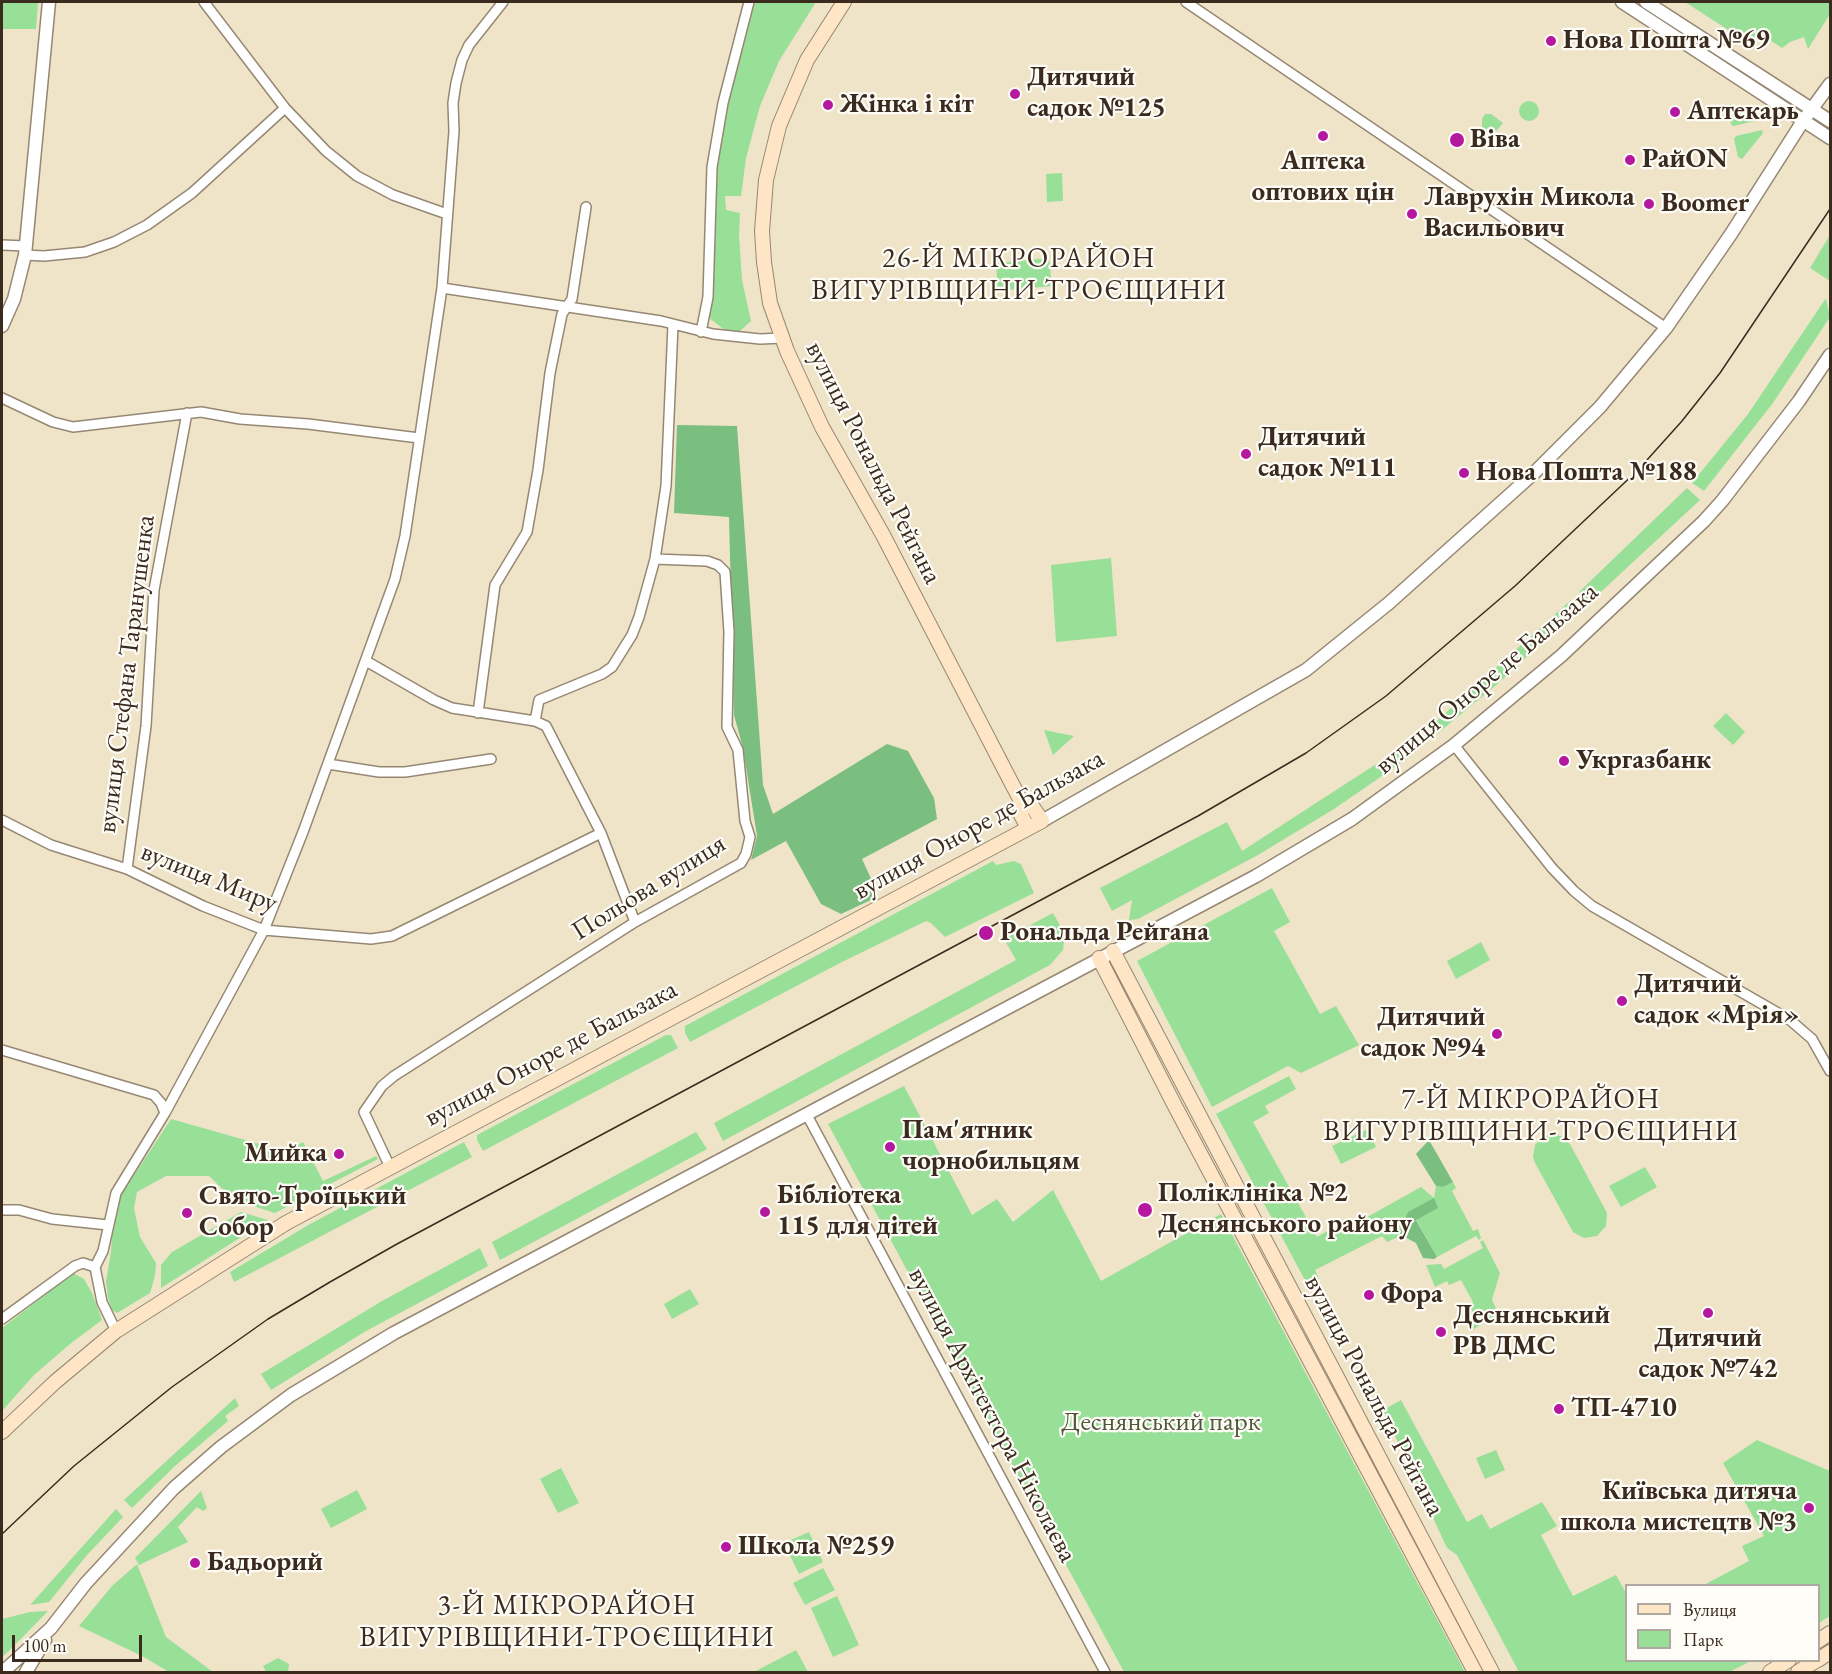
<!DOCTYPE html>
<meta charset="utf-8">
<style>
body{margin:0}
#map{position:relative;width:1832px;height:1674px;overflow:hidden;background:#f0e4c8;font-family:"EB Garamond",serif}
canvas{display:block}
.frame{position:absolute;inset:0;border:3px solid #3b2a1e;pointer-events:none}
.legend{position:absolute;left:1625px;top:1584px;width:195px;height:78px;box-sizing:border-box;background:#fdfcf7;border:2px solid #afa8a0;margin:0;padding:8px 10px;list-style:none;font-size:18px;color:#3b2a1e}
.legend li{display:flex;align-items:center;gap:12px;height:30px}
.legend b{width:30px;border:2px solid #afa8a0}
.scale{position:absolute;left:12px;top:1635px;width:130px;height:27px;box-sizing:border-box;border:3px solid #3b2a1e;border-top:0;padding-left:8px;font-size:18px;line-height:21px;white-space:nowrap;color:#3b2a1e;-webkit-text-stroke:4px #fdfcf7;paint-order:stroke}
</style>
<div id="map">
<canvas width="1832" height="1674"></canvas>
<div class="frame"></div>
<ul class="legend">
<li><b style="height:8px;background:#fde5c5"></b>Вулиця</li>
<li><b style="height:16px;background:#98df98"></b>Парк</li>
</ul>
<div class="scale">100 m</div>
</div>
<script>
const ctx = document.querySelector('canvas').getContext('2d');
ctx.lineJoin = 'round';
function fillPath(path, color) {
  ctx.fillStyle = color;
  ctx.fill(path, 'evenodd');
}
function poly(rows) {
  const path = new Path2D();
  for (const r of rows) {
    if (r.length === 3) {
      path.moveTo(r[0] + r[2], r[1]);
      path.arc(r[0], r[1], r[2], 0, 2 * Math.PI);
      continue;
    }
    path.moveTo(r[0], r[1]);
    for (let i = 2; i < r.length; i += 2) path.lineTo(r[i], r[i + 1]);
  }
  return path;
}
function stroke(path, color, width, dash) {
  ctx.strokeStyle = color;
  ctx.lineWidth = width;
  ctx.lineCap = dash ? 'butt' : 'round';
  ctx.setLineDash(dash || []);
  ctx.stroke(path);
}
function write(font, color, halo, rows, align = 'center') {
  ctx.font = font + ' "EB Garamond",serif';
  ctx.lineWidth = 4.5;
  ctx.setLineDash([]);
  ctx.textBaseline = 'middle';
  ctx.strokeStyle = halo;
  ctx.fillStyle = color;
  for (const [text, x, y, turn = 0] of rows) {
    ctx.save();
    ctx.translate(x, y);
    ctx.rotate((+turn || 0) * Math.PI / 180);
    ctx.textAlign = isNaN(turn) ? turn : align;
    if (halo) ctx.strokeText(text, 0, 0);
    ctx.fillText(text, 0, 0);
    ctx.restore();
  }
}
fillPath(poly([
 [2,2,38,2,36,29,2,29],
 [752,2,816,2,779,61,760,106,746,158,741,196,725,196,726,210,740,213,739,235,742,280,751,321,739,332,726,331,709,318,708,312,714,166,725,104],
 [1685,2,1830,2,1830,14,1808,49,1804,37,1790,42,1782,48,1761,34,1753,46],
 [1529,111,10],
 [1730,104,1759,118,1760,120,1733,126,1731,124,1727,105],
 [1485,114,1491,114,1503,123,1492,136,1482,128,1482,119],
 [1762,130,1763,133,1742,159,1738,157,1734,139,1736,136],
 [1062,173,1063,201,1047,202,1046,174],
 [1830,235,1830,281,1810,268],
 [1049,258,1052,286,998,291,996,263],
 [1826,298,1830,317,1773,403,1704,491,1692,483,1748,414],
 [1687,488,1700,500,1590,602,1579,592],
 [1111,558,1117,636,1056,642,1051,565],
 [1571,600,1574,609,1570,617,1495,686,1437,734,1430,727],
 [1726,713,1745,732,1733,745,1713,726],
 [1044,730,1074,736,1053,755],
 [1407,744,1413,751,1411,756,1334,809,1258,855,1138,919,1129,920,1132,900,1112,911,1100,888,1227,822,1242,851],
 [993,861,996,865,1014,861,1021,864,1034,893,945,937,931,923,926,921,840,963,690,1042,685,1033,685,1026],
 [1272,888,1290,922,1274,931,1320,1014,1336,1006,1359,1045,1301,1073,1288,1066,1212,1107,1137,961],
 [1053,913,1063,931,1064,942,1063,950,1050,965,723,1141,714,1123,1016,960,1004,939],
 [1481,942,1490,960,1456,979,1447,961],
 [666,1035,671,1035,678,1048,483,1151,477,1140,477,1135],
 [1289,1076,1296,1089,1265,1106,1269,1113,1253,1122,1317,1237,1331,1229,1335,1235,1421,1187,1434,1198,1436,1186,1443,1187,1453,1182,1456,1188,1452,1191,1473,1231,1478,1229,1481,1238,1479,1240,1476,1236,1437,1257,1416,1219,1409,1212,1398,1237,1387,1242,1382,1236,1315,1270,1319,1279,1307,1284,1216,1114],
 [904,1086,972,1215,997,1199,1013,1222,1053,1190,1101,1281,1221,1214,1465,1672,1124,1672,828,1124],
 [171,1119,263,1145,274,1158,303,1142,323,1181,376,1156,378,1159,275,1213,234,1200,209,1176,166,1176,137,1192,134,1208,140,1237,156,1263,155,1276,150,1293,117,1313,112,1310,108,1298,106,1281,111,1252,113,1217,121,1195],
 [1368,1129,1376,1147,1341,1164,1332,1146],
 [696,1132,707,1149,500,1260,492,1242],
 [1549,1134,1561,1136,1570,1144,1607,1213,1606,1226,1597,1236,1584,1238,1573,1232,1535,1163,1533,1157,1535,1145,1543,1136],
 [464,1142,472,1157,234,1282,230,1272,310,1224],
 [1645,1167,1657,1187,1621,1207,1609,1186],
 [241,1212,268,1220,161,1288,161,1265,172,1252],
 [1483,1240,1500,1273,1492,1300,1499,1315,1470,1331,1458,1310,1473,1302,1461,1280,1449,1285,1447,1281,1435,1287,1426,1265,1441,1264,1444,1269,1483,1248,1480,1242],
 [480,1248,488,1266,366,1331,271,1390,261,1374,382,1301],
 [73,1273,84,1279,92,1293,102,1320,70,1344,34,1375,2,1411,2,1328],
 [690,1289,699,1304,672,1319,664,1304],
 [235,1398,239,1406,225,1416,228,1421,175,1466,132,1508,124,1500],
 [1401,1400,1467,1522,1482,1514,1490,1529,1542,1502,1557,1526,1541,1535,1573,1596,1616,1575,1626,1593,1626,1660,1751,1661,1729,1672,1519,1672,1457,1555,1447,1548,1383,1410],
 [1757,1440,1830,1471,1830,1616,1819,1623,1818,1586,1704,1585,1749,1561,1742,1546,1764,1536,1723,1463],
 [1496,1450,1505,1470,1485,1479,1476,1458],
 [561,1468,579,1503,558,1513,540,1479],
 [357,1490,367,1509,331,1528,321,1509],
 [201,1491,207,1508,203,1511,197,1507,178,1527,188,1542,139,1565,135,1558],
 [116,1509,123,1517,87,1555,49,1602,30,1605],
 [809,1532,823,1562,799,1574,784,1543],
 [137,1564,166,1637,213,1672,169,1672,142,1656,79,1626,112,1586],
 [823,1568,835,1590,805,1605,793,1583],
 [837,1596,859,1645,833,1657,811,1608],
 [48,1611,10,1650,2,1657,2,1619,30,1612],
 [796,1650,808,1672,754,1672],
 [278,1658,289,1664,288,1672,266,1672,263,1666]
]), '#98df98');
fillPath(poly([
 [677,425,737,426,763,785,773,814,887,744,908,751,934,798,937,819,862,859,874,885,873,899,841,914,821,904,786,841,751,860,757,836,743,748,734,715,729,517,674,513],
 [1429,1140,1453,1182,1443,1187,1436,1186,1416,1154],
 [1434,1198,1438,1208,1416,1220,1437,1257,1434,1259,1423,1258,1416,1243,1399,1234,1408,1212]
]), '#7abe80');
const minor = poly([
 [204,2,285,108,326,151,357,176,393,195,447,214],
 [1186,2,1666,328],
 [2,245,26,246],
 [25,255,44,256,85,252,114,242,147,225,192,193,285,108],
 [442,288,661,321,713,334,760,339,783,338],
 [701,332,708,297,712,167,723,103,749,2],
 [2,398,53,422,73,427,201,412,240,419,308,424,419,438],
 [366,661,434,700,452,708,535,721,546,726,601,833,635,922],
 [478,713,495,585,527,532,538,470,550,373,562,314,572,299,586,207],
 [535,721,539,700,602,674,612,667,632,635,639,617,655,559,666,486,673,325],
 [1454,745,1552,868,1574,891,1592,906,1790,1020,1812,1039,1830,1071],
 [328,764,379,772,405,772,491,759],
 [2,820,51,845,127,869,203,906,264,930,371,939,392,936,601,833],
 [127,869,146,726,154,590,187,413],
 [2,1050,154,1095,161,1103,165,1113],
 [807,1115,1105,1672],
 [390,1167,364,1112,382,1086,394,1076,635,922,741,863,746,854,750,837,745,821,738,750,727,727,729,632,725,572,718,565,707,561,655,559],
 [2,1210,19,1210,52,1219,108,1225],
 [2,1319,75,1266,83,1263,95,1267],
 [116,1331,102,1302,95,1267,103,1251,116,1193,165,1113,264,930,303,832,395,579,405,536,442,288,454,131,453,103,456,83,462,60,469,45,503,2]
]);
const tertiary = poly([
 [1622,2,1830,138],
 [1646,2,1830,121],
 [2,326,14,299,25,255,49,2],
 [1042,821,1306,670,1389,603,1534,473,1600,407,1666,328,1731,234,1803,121,1830,84],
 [3,1672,51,1628,86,1583,174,1488,221,1447,291,1395,394,1333,1256,876,1352,819,1454,745,1561,656,1704,521,1722,501,1799,401,1830,355],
 [26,1672,45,1640]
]);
const secondary = poly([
 [1020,799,1021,815,1028,828],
 [1113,951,1492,1672],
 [1099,958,1176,1108,1475,1672],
 [2,1432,55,1382,116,1331,286,1223,1042,821,1032,806,1020,799,1011,782,883,535,822,427,787,351,770,303,764,262,762,231,766,180,779,126,807,60,844,2],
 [1818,1641,1830,1633],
 [1818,1660,1830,1652],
 [1770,1672,1789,1660],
 [1798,1672,1817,1660]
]);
stroke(minor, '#968773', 12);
stroke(tertiary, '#968773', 15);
stroke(secondary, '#968773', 16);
stroke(minor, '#fff', 9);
stroke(tertiary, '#fff', 12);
stroke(secondary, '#fde5c5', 14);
stroke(poly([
 [2,1534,74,1466,172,1387,268,1319,330,1282,397,1244,1198,816,1306,753,1386,696,1515,586,1638,470,1682,421,1720,373,1830,209]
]), '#3b2a1e', 1.5);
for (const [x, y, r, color] of [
 [1551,41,6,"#b5179e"],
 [1015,94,6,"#b5179e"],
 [828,105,6,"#b5179e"],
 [1675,112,6,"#b5179e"],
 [1323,136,6,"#b5179e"],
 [1457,140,8,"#b5179e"],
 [1630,160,6,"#b5179e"],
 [1649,204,6,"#b5179e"],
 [1412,214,6,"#b5179e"],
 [1246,454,6,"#b5179e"],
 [1464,473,6,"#b5179e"],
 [1564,761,6,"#b5179e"],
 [986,933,8,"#b5179e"],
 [1622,1001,6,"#b5179e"],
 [1497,1034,6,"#b5179e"],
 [890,1147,6,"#b5179e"],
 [339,1154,6,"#b5179e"],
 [1145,1210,8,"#b5179e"],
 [765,1212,6,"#b5179e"],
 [187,1213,6,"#b5179e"],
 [1369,1295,6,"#b5179e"],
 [1708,1313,6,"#b5179e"],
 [1441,1332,6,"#b5179e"],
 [1559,1409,6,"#b5179e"],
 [1809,1508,6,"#b5179e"],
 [726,1547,6,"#b5179e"],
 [195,1563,6,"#b5179e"]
]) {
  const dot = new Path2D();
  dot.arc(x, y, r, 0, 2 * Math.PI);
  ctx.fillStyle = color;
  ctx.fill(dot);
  stroke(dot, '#fdfcf7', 2);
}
write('bold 27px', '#3b2a1e', '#fdfcf7', [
 ["Нова Пошта №69",1563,41],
 ["Дитячий",1027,78],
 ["садок №125",1027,109],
 ["Жінка і кіт",840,105],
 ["Аптекарь",1687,112],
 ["Віва",1470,140],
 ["РайON",1642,160],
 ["Аптека",1323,162,"center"],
 ["оптових цін",1323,193,"center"],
 ["Лаврухін Микола",1424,198],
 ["Васильович",1424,229],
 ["Boomer",1661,204],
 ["Дитячий",1258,438],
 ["садок №111",1258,469],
 ["Нова Пошта №188",1476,473],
 ["Укргазбанк",1576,761],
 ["Рональда Рейгана",1000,933],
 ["Дитячий",1634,985],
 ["садок «Мрія»",1634,1016],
 ["Дитячий",1485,1018,"right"],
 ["садок №94",1485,1049,"right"],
 ["Пам'ятник",902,1131],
 ["чорнобильцям",902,1162],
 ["Мийка",327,1154,"right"],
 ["Поліклініка №2",1158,1194],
 ["Деснянського району",1158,1225],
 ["Бібліотека",777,1196],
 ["115 для дітей",777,1227],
 ["Свято-Троїцький",199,1197],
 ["Собор",199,1228],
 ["Фора",1381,1295],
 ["Деснянський",1453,1316],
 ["РВ ДМС",1453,1347],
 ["Дитячий",1708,1339,"center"],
 ["садок №742",1708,1370,"center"],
 ["ТП-4710",1571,1409],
 ["Київська дитяча",1797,1492,"right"],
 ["школа мистецтв №3",1797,1523,"right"],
 ["Школа №259",738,1547],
 ["Бадьорий",207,1563]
], 'left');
write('27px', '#3b2a1e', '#fdfcf7', [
 ["вулиця Рональда Рейгана",873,463,63],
 ["вулиця Стефана Таранушенка",127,674,-83],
 ["вулиця Оноре де Бальзака",1487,679,-40],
 ["вулиця Оноре де Бальзака",979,825,-29],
 ["вулиця Миру",209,878,22],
 ["Польова вулиця",649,888,-32],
 ["вулиця Оноре де Бальзака",551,1054,-28],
 ["вулиця Рональда Рейгана",1374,1396,62],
 ["вулиця Архітектора Ніколаєва",992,1415,62]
]);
write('27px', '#52573c', '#fdfcf7', [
 ["Деснянський парк",1161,1423]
]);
ctx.letterSpacing = '1.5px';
write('28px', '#3b2a1e', '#fdfcf7', [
 ["26-Й МІКРОРАЙОН",1019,259],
 ["ВИГУРІВЩИНИ-ТРОЄЩИНИ",1019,291],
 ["7-Й МІКРОРАЙОН",1531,1100],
 ["ВИГУРІВЩИНИ-ТРОЄЩИНИ",1531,1132],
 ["3-Й МІКРОРАЙОН",567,1606],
 ["ВИГУРІВЩИНИ-ТРОЄЩИНИ",567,1638]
]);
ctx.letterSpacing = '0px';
</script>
